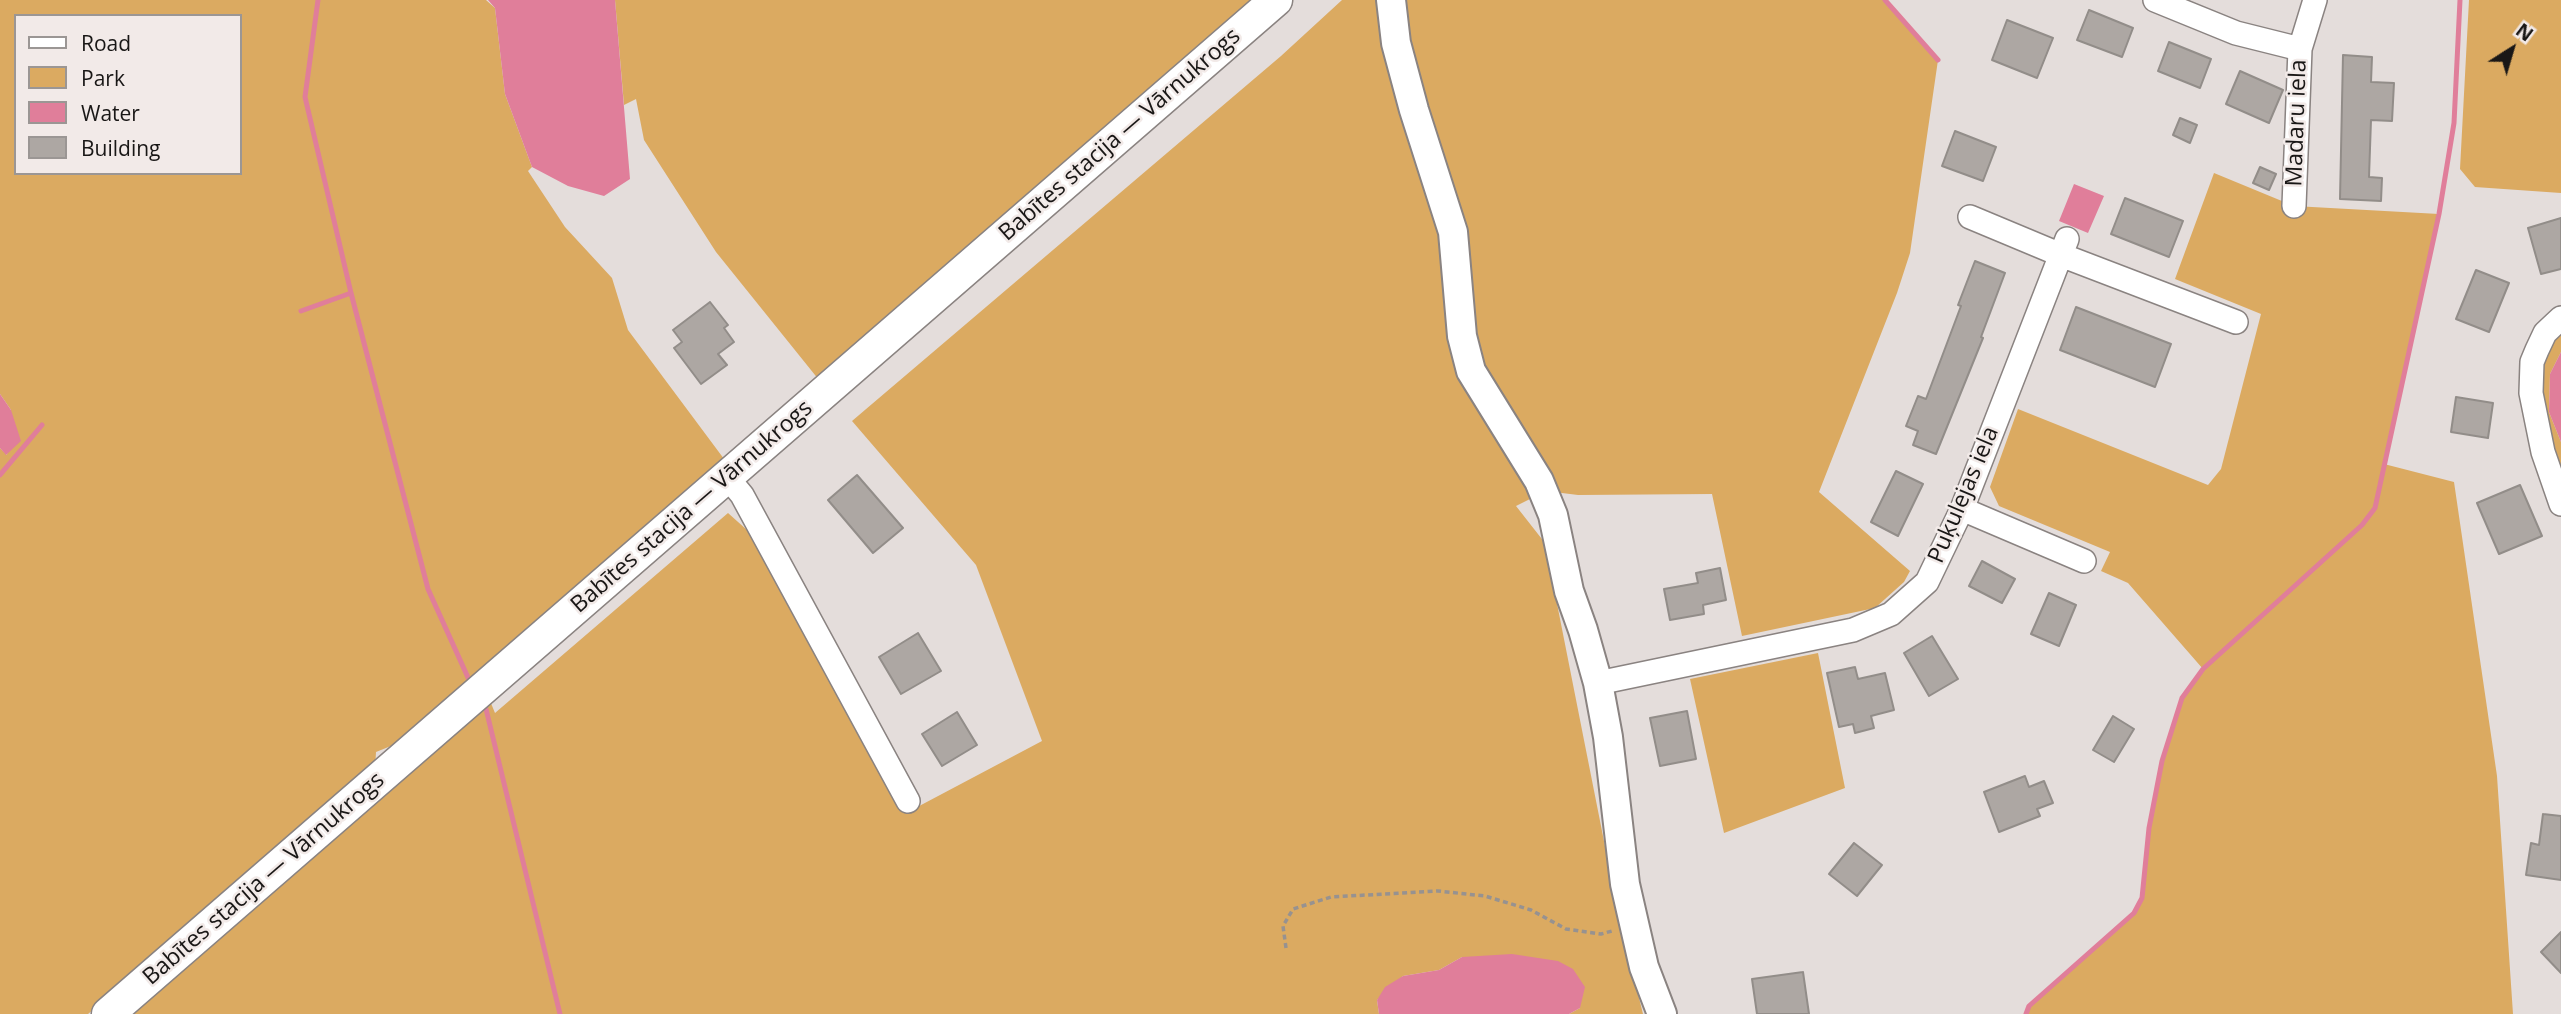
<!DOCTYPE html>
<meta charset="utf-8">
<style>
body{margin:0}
#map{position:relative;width:2561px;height:1014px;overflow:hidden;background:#e4dddb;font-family:"Open Sans",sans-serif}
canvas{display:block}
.legend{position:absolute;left:14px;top:14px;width:228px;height:161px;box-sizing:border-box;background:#f2eae8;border:2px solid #9b9694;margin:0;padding:9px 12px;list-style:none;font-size:21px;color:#191716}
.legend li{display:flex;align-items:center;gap:14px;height:35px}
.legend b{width:35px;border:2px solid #9b9694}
.north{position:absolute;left:2477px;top:14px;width:70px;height:70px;-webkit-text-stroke:5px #f2eae8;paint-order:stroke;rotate:37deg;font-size:19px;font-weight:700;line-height:28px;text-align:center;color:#191716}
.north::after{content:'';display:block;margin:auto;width:24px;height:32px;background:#191716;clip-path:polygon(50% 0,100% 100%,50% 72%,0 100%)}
</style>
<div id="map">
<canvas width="2561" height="1014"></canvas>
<ul class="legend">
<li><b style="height:9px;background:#fff"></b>Road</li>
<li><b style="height:19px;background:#dbaa61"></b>Park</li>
<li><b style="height:19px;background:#e07e9a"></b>Water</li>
<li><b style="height:19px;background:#ada7a3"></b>Building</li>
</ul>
<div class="north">N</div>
</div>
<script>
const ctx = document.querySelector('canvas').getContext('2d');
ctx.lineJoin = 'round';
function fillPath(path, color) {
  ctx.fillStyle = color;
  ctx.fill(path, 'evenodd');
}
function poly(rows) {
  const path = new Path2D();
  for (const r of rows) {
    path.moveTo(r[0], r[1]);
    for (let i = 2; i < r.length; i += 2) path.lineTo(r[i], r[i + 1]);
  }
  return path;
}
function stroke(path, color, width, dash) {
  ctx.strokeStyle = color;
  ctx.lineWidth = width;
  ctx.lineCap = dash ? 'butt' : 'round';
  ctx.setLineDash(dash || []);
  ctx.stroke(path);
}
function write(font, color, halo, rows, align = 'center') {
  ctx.font = font + ' "Open Sans",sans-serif';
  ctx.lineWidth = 5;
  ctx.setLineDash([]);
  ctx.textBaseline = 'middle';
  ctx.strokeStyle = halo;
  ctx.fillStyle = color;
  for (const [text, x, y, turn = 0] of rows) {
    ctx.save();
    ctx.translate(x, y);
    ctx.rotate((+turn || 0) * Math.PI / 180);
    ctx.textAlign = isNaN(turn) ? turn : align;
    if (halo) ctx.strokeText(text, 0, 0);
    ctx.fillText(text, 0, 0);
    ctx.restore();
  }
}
fillPath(poly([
 [0,0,486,0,495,8,505,94,532,167,528,171,565,227,612,278,628,330,730,467,481,679,495,713,728,513,747,530,906,813,1042,741,976,565,852,421,1281,56,1342,0,1885,0,1938,60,1910,253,1897,293,1819,492,1910,571,1904,582,1875,608,1742,636,1712,494,1578,495,1546,491,1516,506,1545,543,1619,917,1643,1014,1569,1014,1580,1008,1462,957,1439,970,1403,976,1377,1000,1379,1014,126,1014,428,731,376,752,375,769,88,1014,0,1014,0,448,7,455,11,410,0,394],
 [16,16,240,16,240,173,16,173],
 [615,0,1264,0,819,380,716,252,644,140,636,99,624,105],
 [2469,0,2561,0,2561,193,2475,187,2460,169],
 [2214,173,2294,206,2439,214,2384,464,2454,482,2497,776,2513,1014,2026,1014,2029,1006,2134,913,2142,899,2149,828,2162,761,2182,698,2203,669,2128,583,2101,571,2110,552,1999,506,1990,487,2018,409,2208,485,2221,469,2261,314,2175,279],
 [2561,329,2561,352,2550,374,2549,412,2561,442,2561,475,2536,391,2552,334],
 [1818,653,1845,788,1724,833,1690,679]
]), '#dbaa61');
fillPath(poly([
 [488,0,615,0,630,179,604,196,568,186,532,167,505,94,495,8],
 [2074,184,2104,196,2088,233,2059,221],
 [2561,352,2561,442,2549,412,2550,374],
 [0,394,11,410,21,441,6,455,0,448],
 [1512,954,1558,961,1573,969,1585,987,1580,1008,1569,1014,1379,1014,1377,1000,1385,987,1403,976,1439,970,1462,957]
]), '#e07e9a');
stroke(poly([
 [318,0,305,97,351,293,428,589,470,682],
 [1885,0,1938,60],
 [301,311,351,293],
 [0,475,42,425],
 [486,709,560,1014],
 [2026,1014,2029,1006,2134,913,2142,898,2149,828,2162,761,2182,698,2203,669,2362,525,2375,508,2439,214,2454,123,2460,0]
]), '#e07e9a', 5);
const building = poly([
 [2089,10,2133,28,2122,57,2077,40,2089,10],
 [2007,20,2053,38,2037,78,1992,60,2007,20],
 [2169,42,2211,59,2200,88,2158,71,2169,42],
 [2343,55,2372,57,2371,82,2394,83,2392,121,2371,120,2369,177,2382,178,2381,201,2340,199,2343,55],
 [2240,71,2283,90,2269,123,2226,104,2240,71],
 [2180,118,2197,125,2190,143,2173,135,2180,118],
 [1955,131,1996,147,1983,181,1942,166,1955,131],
 [2260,167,2276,174,2269,190,2253,183,2260,167],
 [2125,198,2183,221,2169,257,2111,234,2125,198],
 [2561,218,2561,269,2541,274,2528,228,2561,218],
 [1975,261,2005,273,1981,337,1983,338,1936,454,1913,445,1918,431,1906,426,1918,396,1926,399,1961,306,1958,305,1975,261],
 [2476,270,2509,283,2489,332,2456,319,2476,270],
 [710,302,728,325,724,328,734,342,718,354,727,365,701,384,674,348,682,342,673,330,710,302],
 [2076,307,2171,344,2155,387,2060,350,2076,307],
 [2456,397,2493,403,2488,438,2451,432,2456,397],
 [1896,471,1923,484,1898,536,1871,522,1896,471],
 [857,475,903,528,873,553,828,500,857,475],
 [2520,485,2542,536,2499,554,2477,503,2520,485],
 [1982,561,2015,579,2002,603,1969,586,1982,561],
 [1720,568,1726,600,1703,605,1704,614,1670,620,1664,589,1698,583,1696,573,1720,568],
 [2049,593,2076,605,2059,646,2031,634,2049,593],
 [918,633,941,671,901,694,879,657,918,633],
 [1932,636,1958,679,1929,696,1904,653,1932,636],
 [1855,667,1858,679,1885,673,1894,710,1871,716,1874,728,1855,733,1853,724,1839,727,1827,673,1855,667],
 [1687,711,1696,759,1660,766,1650,718,1687,711],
 [957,712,977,745,942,766,922,734,957,712],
 [2113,716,2134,729,2114,762,2093,750,2113,716],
 [2025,776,2029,787,2044,781,2053,803,2037,809,2040,816,1999,832,1984,792,2025,776],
 [2543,814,2561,816,2561,880,2526,875,2531,843,2539,845,2543,814],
 [1854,843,1882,865,1857,896,1829,874,1854,843],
 [2561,932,2561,973,2541,952,2561,932],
 [1803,972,1809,1014,1757,1014,1752,979,1803,972]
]);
fillPath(building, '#ada7a3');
stroke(building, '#928d89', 2);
const minor = poly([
 [2155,0,2236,33,2300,49],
 [2294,206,2300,49,2315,0],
 [1970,217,2061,255,2236,322],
 [2561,318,2545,333,2537,350,2532,362,2531,393,2543,452,2561,504],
 [727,477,742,495,908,801],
 [1962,509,2084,561],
 [1598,683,1853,630,1891,614,1927,582,1962,509,2067,239]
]);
const tertiary = poly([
 [1391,0,1396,43,1414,110,1453,232,1462,336,1471,371,1539,481,1553,515,1569,591,1583,630,1598,683,1608,737,1625,884,1644,967,1662,1014]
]);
const secondary = poly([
 [108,1014,1276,0]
]);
stroke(minor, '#8a8381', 26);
stroke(tertiary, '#8a8381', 32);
stroke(secondary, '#8a8381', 35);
stroke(poly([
 [1286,948,1283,926,1293,909,1331,897,1438,891,1485,896,1531,910,1566,929,1601,934,1612,931]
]), '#979290', 3.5, [5, 3.5]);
stroke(minor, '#fff', 23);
stroke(tertiary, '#fff', 28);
stroke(secondary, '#fff', 32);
write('23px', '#191716', '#f2eae8', [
 ["Madaru iela",2297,123,-88],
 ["Babītes stacija — Vārnukrogs",1120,135,-41],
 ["Puķulejas iela",1964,495,-67],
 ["Babītes stacija — Vārnukrogs",692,507,-41],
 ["Babītes stacija — Vārnukrogs",264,879,-41]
]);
</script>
